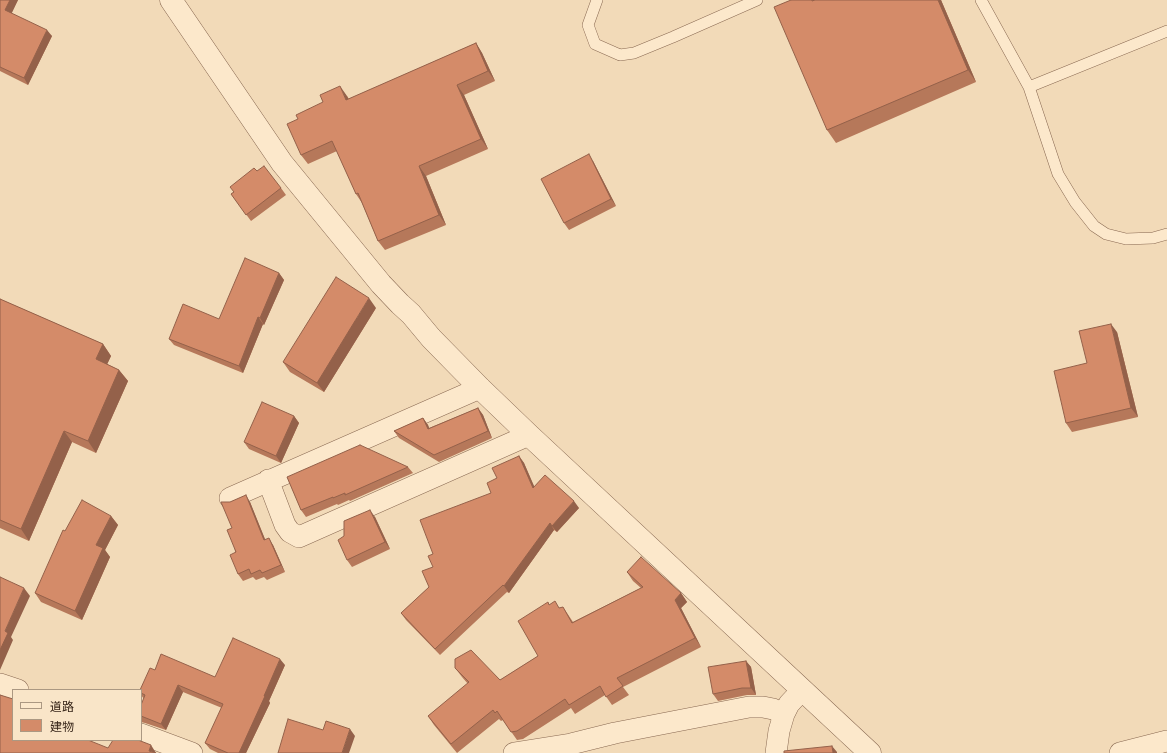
<!DOCTYPE html>
<meta charset="utf-8">
<style>
body{margin:0}
#map{position:relative;width:1167px;height:753px;overflow:hidden;background:#f2dab8;font-family:Lora,"Noto Sans JP",serif}
canvas{display:block}
.legend{position:absolute;left:12px;top:689px;width:130px;height:52px;box-sizing:border-box;background:#f9e5c8;border:1px solid #ab9882;margin:0;padding:5px 7px;list-style:none;font-size:12px;color:#362418}
.legend li{display:flex;align-items:center;gap:8px;height:20px}
.legend b{width:20px;border:1px solid #ab9882}
</style>
<div id="map">
<canvas width="1167" height="753"></canvas>
<ul class="legend">
<li><b style="height:5px;background:#fce8cb"></b>道路</li>
<li><b style="height:11px;background:#d48b69"></b>建物</li>
</ul>
</div>
<script>
const ctx = document.querySelector('canvas').getContext('2d');
ctx.lineJoin = 'round';
function poly(rows) {
  const path = new Path2D();
  for (const r of rows) {
    path.moveTo(r[0], r[1]);
    for (let i = 2; i < r.length; i += 2) path.lineTo(r[i], r[i + 1]);
  }
  return path;
}
function stroke(path, color, width, dash) {
  ctx.strokeStyle = color;
  ctx.lineWidth = width;
  ctx.lineCap = dash ? 'butt' : 'round';
  ctx.setLineDash(dash || []);
  ctx.stroke(path);
}
function fillPath(path, color) {
  ctx.fillStyle = color;
  ctx.fill(path, 'evenodd');
}
const service = poly([
 [597,0,588,25,595,44,620,55,634,53,673,37,757,0],
 [981,0,1029,87,1058,174,1075,202,1094,226,1106,234,1126,239,1153,238,1167,234],
 [1029,87,1167,31]
]);
const minor = poly([
 [268,480,285,525,290,532,299,537,529,435],
 [230,498,480,388],
 [0,684,18,690],
 [141,734,192,753],
 [514,753,571,744,615,733,749,707,763,707,773,709,784,714],
 [776,753,779,731,784,714,789,704,802,690],
 [1120,753,1167,741]
]);
const tertiary = poly([
 [171,0,282,163,381,284,400,304,411,314,431,338,480,388,529,435,870,753]
]);
stroke(service, '#896952', 12);
stroke(minor, '#896952', 22);
stroke(tertiary, '#896952', 23);
stroke(service, '#fce8cb', 11);
stroke(minor, '#fce8cb', 21);
stroke(tertiary, '#fce8cb', 22);
fillPath(poly([
 [0,0,18,0,11,13,52,36,28,85,0,71],
 [791,0,941,0,976,82,836,143,827,130],
 [476,43,482,53,495,81,464,95,488,149,426,176,446,225,385,250,378,241,362,203,356,194,337,151,308,164,301,155,347,96,349,99],
 [593,161,616,206,569,230,564,223],
 [257,171,281,188,286,195,251,221,231,194],
 [279,273,284,280,264,325,263,324,243,373,174,345,169,339,219,319],
 [0,299,103,344,111,356,107,364,119,370,128,381,96,453,72,442,29,541,0,528],
 [376,308,324,392,290,372,283,362],
 [1117,332,1138,417,1072,432,1066,423,1087,363],
 [478,408,483,415,492,438,439,462,399,438,394,431,423,418,428,425,429,428],
 [294,416,299,423,281,463,249,449,244,442],
 [519,456,524,463,534,487,579,508,557,532,554,530,509,593,507,592,440,655,406,620,401,613,429,587,433,567,433,554,491,493,497,478],
 [408,467,413,473,350,501,349,500,338,505,337,504,306,517,301,510,287,477],
 [250,502,265,539,273,545,285,572,267,580,264,577,256,580,253,577,243,581,238,574,232,528],
 [111,516,118,525,105,550,110,557,82,620,41,602,35,593],
 [375,517,390,549,352,567,347,560],
 [627,572,681,593,687,602,681,608,701,647,623,687,629,695,612,705,605,695,575,714,571,708,523,739,517,740,503,720,501,721,499,719,457,753,434,725,428,716,468,684,462,677,455,668,500,680,538,656,549,605,560,608,563,607,573,622,641,588,633,581],
 [746,661,751,667,756,695,747,695,718,701,713,694],
 [285,665,269,701,270,703,246,753,218,753,210,749,205,743,222,708,183,692,166,730,145,723,141,722,141,705,144,699,141,695,141,690,155,670,215,677]
]), '#b6785a');
fillPath(poly([
 [10,0,18,0,10,17,5,10],
 [938,0,941,0,976,82,968,70],
 [47,30,52,36,28,85,24,78],
 [476,43,482,53,495,81,488,71],
 [457,85,464,95,488,149,481,139],
 [340,86,347,96,353,110,346,100],
 [589,154,593,161,616,206,611,199],
 [419,166,426,176,446,225,439,215],
 [279,273,284,280,264,325,260,318],
 [369,298,376,308,324,392,317,383],
 [258,317,263,324,243,373,239,366],
 [1111,324,1117,332,1138,417,1131,408],
 [103,344,111,356,104,371,96,359],
 [119,370,128,381,96,453,88,441],
 [478,408,483,415,492,438,488,431],
 [294,416,299,423,281,463,276,456],
 [423,418,428,425,432,436,428,429],
 [64,431,72,442,29,541,21,529],
 [519,456,524,463,538,495,533,488],
 [246,495,250,502,268,547,264,540],
 [574,501,579,508,557,532,552,526],
 [370,510,375,517,390,549,385,542],
 [111,516,118,525,105,550,110,557,82,620,75,611,96,545],
 [550,523,554,530,509,593,504,586],
 [269,538,273,545,285,572,281,565],
 [24,588,30,596,11,637,13,640,0,670,0,650,5,631],
 [681,593,687,602,681,608,701,647,695,638,675,600],
 [280,659,285,665,269,701,270,703,246,753,239,753],
 [746,661,751,667,756,695,751,688],
 [178,685,183,692,166,730,161,724],
 [350,729,355,736,349,753,342,753],
 [151,745,156,753,149,751],
 [832,746,837,752,837,753,833,753]
]), '#94614a');
const building = poly([
 [0,0,10,0,5,10,47,30,24,78,0,67,0,0],
 [791,0,812,0,812,1,815,0,938,0,968,70,827,130,774,7,791,0],
 [476,43,488,71,457,85,481,139,419,166,439,215,378,241,358,193,356,194,332,141,301,155,287,124,298,119,296,115,323,102,320,95,340,86,346,100,476,43],
 [589,154,611,199,564,223,541,179,589,154],
 [264,166,281,188,246,215,231,194,234,192,230,187,254,168,257,171,264,166],
 [245,258,279,273,260,318,258,317,239,366,169,339,183,304,219,319,245,258],
 [336,277,369,298,317,383,283,362,336,277],
 [0,299,103,344,96,359,119,370,88,441,64,431,21,529,0,520,0,299],
 [1111,324,1131,408,1066,423,1054,371,1087,363,1079,331,1111,324],
 [262,402,294,416,276,456,244,442,262,402],
 [478,408,488,431,434,455,394,431,423,418,428,429,478,408],
 [360,445,408,467,345,495,345,493,333,498,333,497,301,510,287,477,360,445],
 [519,456,533,488,545,475,574,501,552,526,550,523,504,586,503,585,435,649,401,613,429,587,422,571,433,567,428,556,433,554,420,520,491,493,487,483,497,478,492,468,519,456],
 [246,495,264,540,269,538,281,565,262,573,260,570,251,574,249,569,238,574,230,555,236,552,227,530,232,528,221,502,230,502,246,495],
 [82,500,111,516,96,545,103,548,75,611,35,593,63,530,65,531,82,500],
 [370,510,385,542,347,560,338,540,344,536,344,521,370,510],
 [641,557,681,593,675,600,695,638,617,678,623,686,606,697,600,686,569,705,565,699,517,731,511,732,497,711,495,713,493,710,451,744,428,716,469,682,455,668,455,659,471,650,500,680,538,656,518,621,548,602,549,605,555,601,559,608,563,607,572,623,643,587,627,572,641,557],
 [0,577,24,588,5,631,8,633,0,650,0,577],
 [233,638,280,659,264,696,265,696,239,753,228,753,205,743,223,704,178,685,161,724,141,716,141,705,145,695,141,693,141,690,140,690,150,668,155,670,161,654,215,677,233,638],
 [746,661,751,688,742,688,713,694,708,667,746,661],
 [0,695,13,699,13,740,88,740,108,748,113,740,138,740,151,745,149,751,156,753,0,753,0,695],
 [288,719,323,730,326,721,350,729,342,753,278,753,288,719],
 [832,746,833,753,784,753,784,751,832,746]
]);
fillPath(building, '#d48b69');
stroke(building, '#94614a', 1);
</script>
